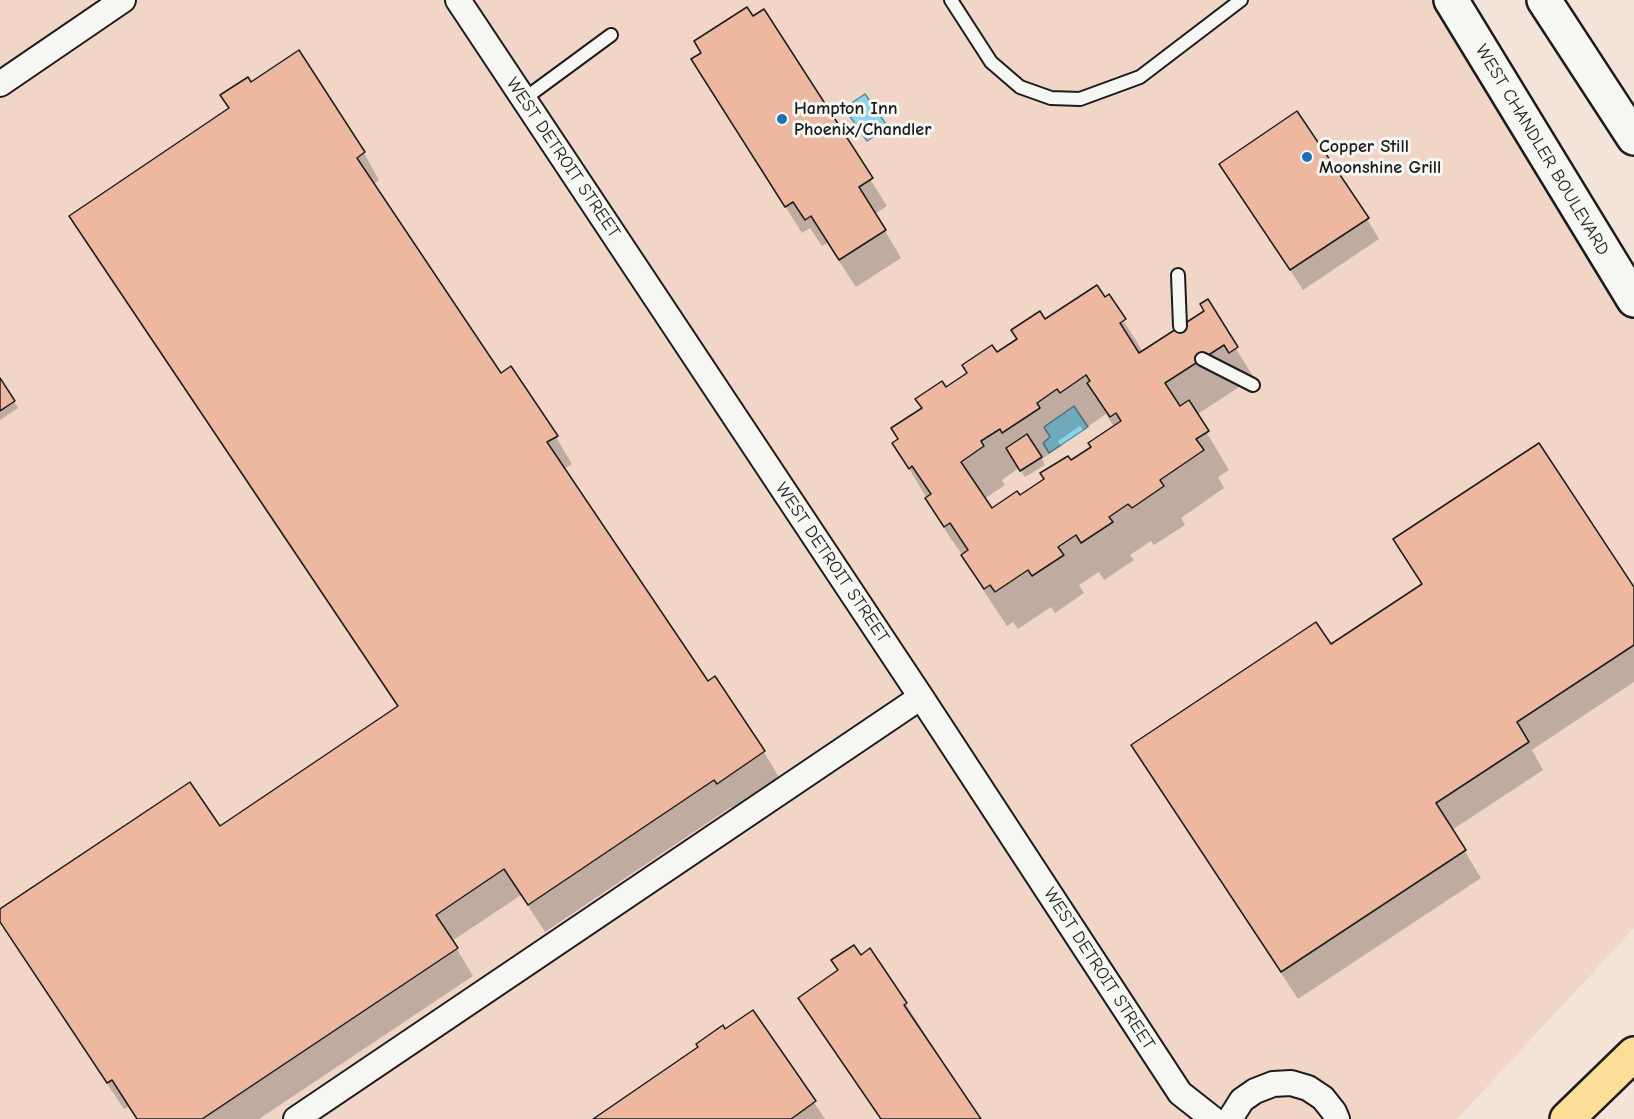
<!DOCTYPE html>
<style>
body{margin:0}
canvas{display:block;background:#f3e3d9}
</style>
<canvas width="1634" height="1119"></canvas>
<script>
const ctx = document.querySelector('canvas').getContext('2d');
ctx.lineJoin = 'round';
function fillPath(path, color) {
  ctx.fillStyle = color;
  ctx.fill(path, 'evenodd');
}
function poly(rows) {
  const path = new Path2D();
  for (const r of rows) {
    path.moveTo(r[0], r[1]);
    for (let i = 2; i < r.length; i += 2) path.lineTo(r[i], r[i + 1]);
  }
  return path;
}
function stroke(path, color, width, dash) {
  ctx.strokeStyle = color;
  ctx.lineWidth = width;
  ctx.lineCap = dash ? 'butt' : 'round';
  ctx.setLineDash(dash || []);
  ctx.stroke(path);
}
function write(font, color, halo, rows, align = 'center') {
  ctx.font = font + ' "Comic Neue",sans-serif';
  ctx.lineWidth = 6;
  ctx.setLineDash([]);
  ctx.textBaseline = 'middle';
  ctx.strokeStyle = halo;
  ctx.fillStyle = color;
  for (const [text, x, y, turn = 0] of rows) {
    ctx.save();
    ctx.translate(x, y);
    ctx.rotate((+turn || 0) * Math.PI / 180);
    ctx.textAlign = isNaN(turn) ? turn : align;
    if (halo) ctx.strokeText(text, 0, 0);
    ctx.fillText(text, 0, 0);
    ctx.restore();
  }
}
fillPath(poly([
 [0,0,1451,0,1634,300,1634,928,1457,1119,0,1119]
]), '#f1d6c8');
const water = poly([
 [865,94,888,127,867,141,844,108,865,94],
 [1074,406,1088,427,1049,453,1043,443,1050,437,1044,427,1074,406]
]);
fillPath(water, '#8bd4ec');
stroke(water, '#5f8a99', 1.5);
fillPath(poly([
 [764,11,887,206,875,214,901,258,856,287,827,243,822,246,810,228,802,233,709,87,752,18],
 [251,84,364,153,379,180,373,185,500,375,556,437,572,464,564,469,707,683,764,752,780,779,734,810,731,807,545,932,521,895,452,941,473,976,259,1119,137,1119,128,1107,124,1109,12,941,0,921,0,911,219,828,398,708,86,243,71,216,230,109],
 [1221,164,1367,219,1379,239,1303,290],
 [1108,296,1143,352,1206,312,1207,302,1259,386,1252,390,1247,382,1196,415,1229,470,1218,477,1224,488,1181,518,1185,525,1154,545,1151,541,1130,555,1134,560,1104,580,1099,572,1079,585,1084,593,1055,613,1051,607,1018,629,1013,622,1007,626,985,593,968,563,949,536,894,443,899,440,923,409,945,389,1045,321],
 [1106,414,1114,427,1093,448,1020,497,991,510,984,499,1005,485,1002,480,1019,468,1025,477,1045,465,1042,459,1061,446,1058,441,1080,426,1083,430],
 [0,381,18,408,0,420],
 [1634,590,1634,682,1532,750,1543,770,1452,830,1481,878,1298,999,1149,772,1133,745,1330,646],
 [870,951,906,1004,979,1119,880,1119,816,1025,800,998],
 [753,1012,825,1119,596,1119,725,1031]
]), '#0003');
const building = poly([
 [747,7,753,16,764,9,873,178,859,187,886,230,839,260,811,216,805,220,793,202,785,207,691,59,701,53,694,41,747,7],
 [299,50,365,152,357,158,501,373,511,366,558,436,547,442,708,681,715,676,765,751,717,784,714,780,528,905,504,869,436,915,458,948,202,1119,137,1119,112,1080,107,1083,0,922,0,909,190,782,220,826,398,706,69,216,229,108,220,95,248,77,251,82,299,50],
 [1297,111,1369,218,1290,270,1219,164,1297,111],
 [1097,285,1105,297,1109,294,1126,319,1120,323,1139,353,1204,311,1200,304,1208,299,1238,347,1229,353,1224,345,1165,383,1180,406,1189,400,1209,431,1196,439,1204,450,1160,480,1164,486,1132,508,1128,504,1109,517,1113,522,1081,543,1076,535,1058,547,1064,555,1032,576,1028,570,995,592,990,585,984,589,961,555,968,550,950,523,944,527,925,498,931,494,912,466,909,469,892,443,898,439,891,428,922,408,915,399,942,381,946,387,967,373,962,365,992,345,997,352,1017,339,1011,330,1040,311,1045,319,1097,285],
 [1086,375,1090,381,1087,383,1110,417,1116,413,1121,421,1088,443,1091,447,1071,460,1068,456,1040,473,1044,479,1020,495,1017,491,992,508,961,462,984,446,981,441,1000,429,1002,433,1040,408,1037,403,1057,389,1060,393,1086,375],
 [0,378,15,401,0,411,0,378],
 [1027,434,1042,457,1020,471,1006,448,1027,434],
 [1539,443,1634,587,1634,645,1517,722,1529,742,1436,803,1466,850,1281,972,1131,745,1316,622,1331,644,1422,584,1393,539,1539,443],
 [854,945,861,955,870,948,907,1003,904,1005,981,1119,881,1119,798,998,838,970,831,960,854,945],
 [753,1010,816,1101,791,1119,593,1119,698,1047,696,1044,723,1025,725,1029,753,1010]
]);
fillPath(building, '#edb89f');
stroke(building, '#1c1c1c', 1.5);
const service = poly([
 [951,0,991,62,1020,87,1051,98,1080,99,1140,77,1241,0],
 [524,99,611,35],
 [1178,275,1180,326],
 [1202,359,1253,385]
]);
const minor = poly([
 [458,0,921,697,1180,1093,1213,1119],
 [0,84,123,0],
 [296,1119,921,697],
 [1230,1119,1242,1100,1255,1091,1273,1084,1291,1083,1308,1088,1323,1098,1334,1112,1337,1119]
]);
const secondary = poly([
 [1451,0,1634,300],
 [1544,0,1634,138]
]);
const motorway = poly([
 [1567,1119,1634,1054]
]);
stroke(service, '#1c1c1c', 16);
stroke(minor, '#1c1c1c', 28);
stroke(secondary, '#1c1c1c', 38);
stroke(motorway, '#1c1c1c', 38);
stroke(service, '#f6f6f2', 12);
stroke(minor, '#f6f6f2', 24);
stroke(secondary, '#f6f6f2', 33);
stroke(motorway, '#fcde96', 33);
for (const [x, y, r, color] of [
 [782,119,6,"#1f6fb2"],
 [1307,157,6,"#1f6fb2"]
]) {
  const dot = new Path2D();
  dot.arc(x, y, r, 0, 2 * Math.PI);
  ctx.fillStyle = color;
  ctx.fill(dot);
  stroke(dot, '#f6f6f2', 2);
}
write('bold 18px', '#1c1c1c', '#f6f6f2', [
 ["Hampton Inn",794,109],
 ["Phoenix/Chandler",794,130],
 ["Copper Still",1319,147],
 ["Moonshine Grill",1319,168]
], 'left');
write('18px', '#1c1c1c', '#f6f6f2', [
 ["WEST CHANDLER BOULEVARD",1542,150,59],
 ["WEST DETROIT STREET",563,158,56],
 ["WEST DETROIT STREET",832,563,56],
 ["WEST DETROIT STREET",1099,969,57]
]);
</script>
